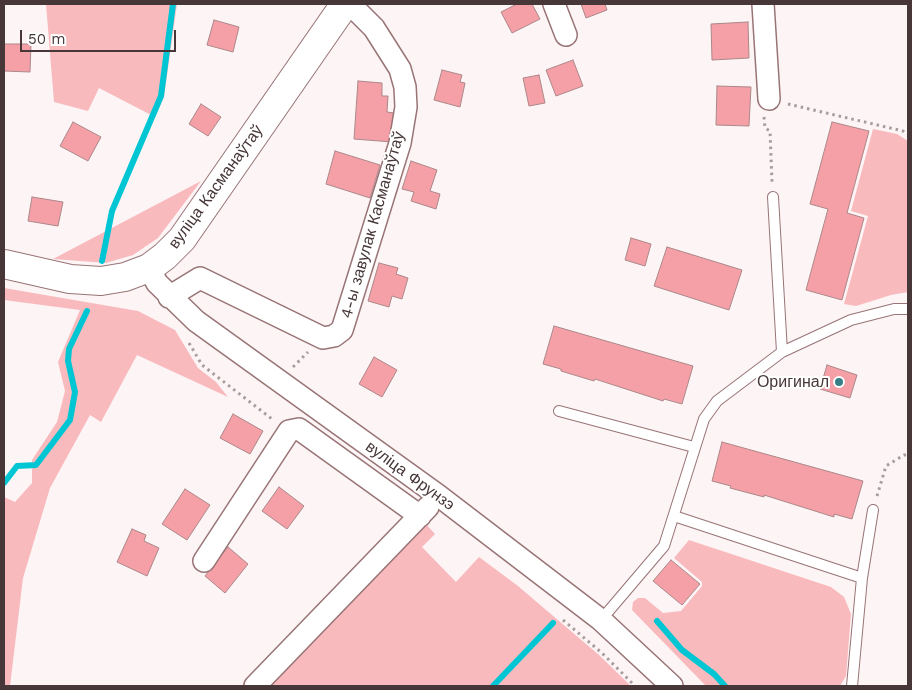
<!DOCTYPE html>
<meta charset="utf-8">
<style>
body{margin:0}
#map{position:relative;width:912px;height:690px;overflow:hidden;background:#fdf4f5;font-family:"Work Sans",sans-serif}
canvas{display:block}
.frame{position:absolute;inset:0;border:5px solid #473738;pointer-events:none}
.scale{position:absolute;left:20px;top:30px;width:156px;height:22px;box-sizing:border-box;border:2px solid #473738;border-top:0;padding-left:6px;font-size:15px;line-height:18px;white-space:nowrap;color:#473738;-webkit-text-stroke:4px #fff;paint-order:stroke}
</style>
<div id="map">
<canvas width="912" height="690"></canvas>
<div class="frame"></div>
<div class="scale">50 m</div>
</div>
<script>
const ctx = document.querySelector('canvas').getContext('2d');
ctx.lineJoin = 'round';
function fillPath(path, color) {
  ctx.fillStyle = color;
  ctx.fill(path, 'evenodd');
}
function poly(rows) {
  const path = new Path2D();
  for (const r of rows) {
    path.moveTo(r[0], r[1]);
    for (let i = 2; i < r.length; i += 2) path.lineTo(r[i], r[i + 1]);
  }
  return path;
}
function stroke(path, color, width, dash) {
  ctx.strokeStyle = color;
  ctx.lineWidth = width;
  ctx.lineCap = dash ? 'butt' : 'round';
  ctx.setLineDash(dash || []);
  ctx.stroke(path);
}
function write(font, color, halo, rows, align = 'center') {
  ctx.font = font + ' "Work Sans",sans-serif';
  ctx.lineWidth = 4;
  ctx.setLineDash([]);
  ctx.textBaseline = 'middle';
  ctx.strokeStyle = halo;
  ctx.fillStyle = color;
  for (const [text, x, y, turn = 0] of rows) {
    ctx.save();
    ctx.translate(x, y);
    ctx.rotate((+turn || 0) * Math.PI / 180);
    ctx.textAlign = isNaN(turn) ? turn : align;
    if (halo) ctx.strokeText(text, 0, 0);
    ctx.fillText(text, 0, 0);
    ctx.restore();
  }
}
fillPath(poly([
 [46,4,177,4,164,97,155,117,99,88,88,111,54,102],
 [873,129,897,134,908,141,908,292,891,295,856,306,844,304,868,216,851,211],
 [201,181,158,238,133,255,106,263,53,259],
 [4,288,138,311,175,330,198,368,216,382,228,397,137,355,101,422,90,415,50,488,23,578,10,686,4,686,4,497,15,502,32,483,32,460,57,422,65,391,58,362,80,310,4,300],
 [425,523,435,534,422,547,456,582,479,557,518,586,599,655,631,686,267,686],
 [689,540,831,587,844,597,851,614,846,676,840,686,706,686,632,610,633,602,638,598,645,598,663,613,681,611,702,586,702,582,674,558]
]), '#f9babe');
stroke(poly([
 [102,261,112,211,161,96,173,4],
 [4,483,17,466,36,465,70,420,75,392,68,361,69,349,87,311],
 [657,621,682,650,714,674,725,686],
 [493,686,553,623]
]), '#00c6d3', 6);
const building = poly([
 [517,4,532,4,540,19,512,33,501,12,517,4],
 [581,4,605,4,607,10,586,18,581,4],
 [214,20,239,27,233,52,207,45,214,20],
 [748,22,749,58,712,60,711,24,748,22],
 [4,44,31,44,30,72,4,71,4,44],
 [573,60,583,86,556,96,546,70,573,60],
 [442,70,462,75,460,82,465,83,460,107,434,100,442,70],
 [539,75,545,103,529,106,523,78,539,75],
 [358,81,382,83,382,96,388,96,387,112,394,113,392,142,354,139,358,81],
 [717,86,751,87,749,126,716,125,717,86],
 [201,104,221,117,208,136,189,124,201,104],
 [73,122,101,137,88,161,60,146,73,122],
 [832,122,869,131,847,213,864,218,842,300,806,290,828,209,810,204,832,122],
 [335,151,380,165,370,198,326,184,335,151],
 [411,161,437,170,430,191,440,194,436,209,411,201,414,192,402,189,411,161],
 [32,197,63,202,58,226,28,221,32,197],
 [631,238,651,244,645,266,625,260,631,238],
 [667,247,742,270,729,310,654,286,667,247],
 [379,263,398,268,396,274,408,278,402,299,392,296,389,307,368,301,379,263],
 [554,326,693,366,682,404,664,399,663,401,595,379,594,381,561,371,561,369,543,364,554,326],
 [374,357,397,370,382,397,359,384,374,357],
 [827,365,857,375,850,398,820,389,827,365],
 [233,414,263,431,250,454,220,438,233,414],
 [722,442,863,481,852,519,834,514,834,517,764,495,764,497,730,488,731,486,712,481,722,442],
 [279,487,304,506,287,529,262,511,279,487],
 [185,489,210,505,187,540,162,524,185,489],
 [132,529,146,535,144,541,159,548,147,576,117,562,132,529],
 [228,547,248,564,225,593,205,576,228,547],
 [671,560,700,584,682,605,653,581,671,560]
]);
fillPath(building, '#f5a0a7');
stroke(building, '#ac8789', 1);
const service = poly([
 [773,197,782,352],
 [559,411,694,447],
 [674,516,862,578],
 [601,620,664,546,704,419,717,401,782,352,851,320,894,309,908,309],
 [852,686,862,578,873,510]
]);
const minor = poly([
 [554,4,566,35],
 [763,4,769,99],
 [149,268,157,283,196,321,439,496,601,620,672,686],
 [169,297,200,278,323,338,334,336,342,330,400,143,406,107,405,87,400,69,374,28,350,4],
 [204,561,289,431,299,429,420,516],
 [255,686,428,507]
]);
const secondary = poly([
 [4,264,70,279,101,281,125,277,149,268,165,256,182,239,345,4]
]);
stroke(service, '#987476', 12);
stroke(minor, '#987476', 24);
stroke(secondary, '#987476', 30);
stroke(poly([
 [788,104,903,131,908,134],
 [764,117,765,128,770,131,772,182],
 [189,343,202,365,272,419],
 [293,367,308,352],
 [877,496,886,466,904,455,908,455],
 [563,620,602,653,635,686]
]), '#a89c9d', 3, [2.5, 4]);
stroke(service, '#fff', 10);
stroke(minor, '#fff', 21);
stroke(secondary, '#fff', 28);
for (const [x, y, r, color] of [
 [839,382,5,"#377f86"]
]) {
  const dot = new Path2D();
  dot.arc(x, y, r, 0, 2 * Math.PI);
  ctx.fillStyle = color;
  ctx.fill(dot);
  stroke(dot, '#fff', 2);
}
write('16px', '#473738', '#fff', [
 ["вуліца Касманаўтаў",216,187,-54],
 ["4-ы завулак Касманаўтаў",373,225,-74],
 ["вуліца Фрунзэ",410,476,36]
]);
write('16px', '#473738', '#fff', [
 ["Оригинал",829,382]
], 'right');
</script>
